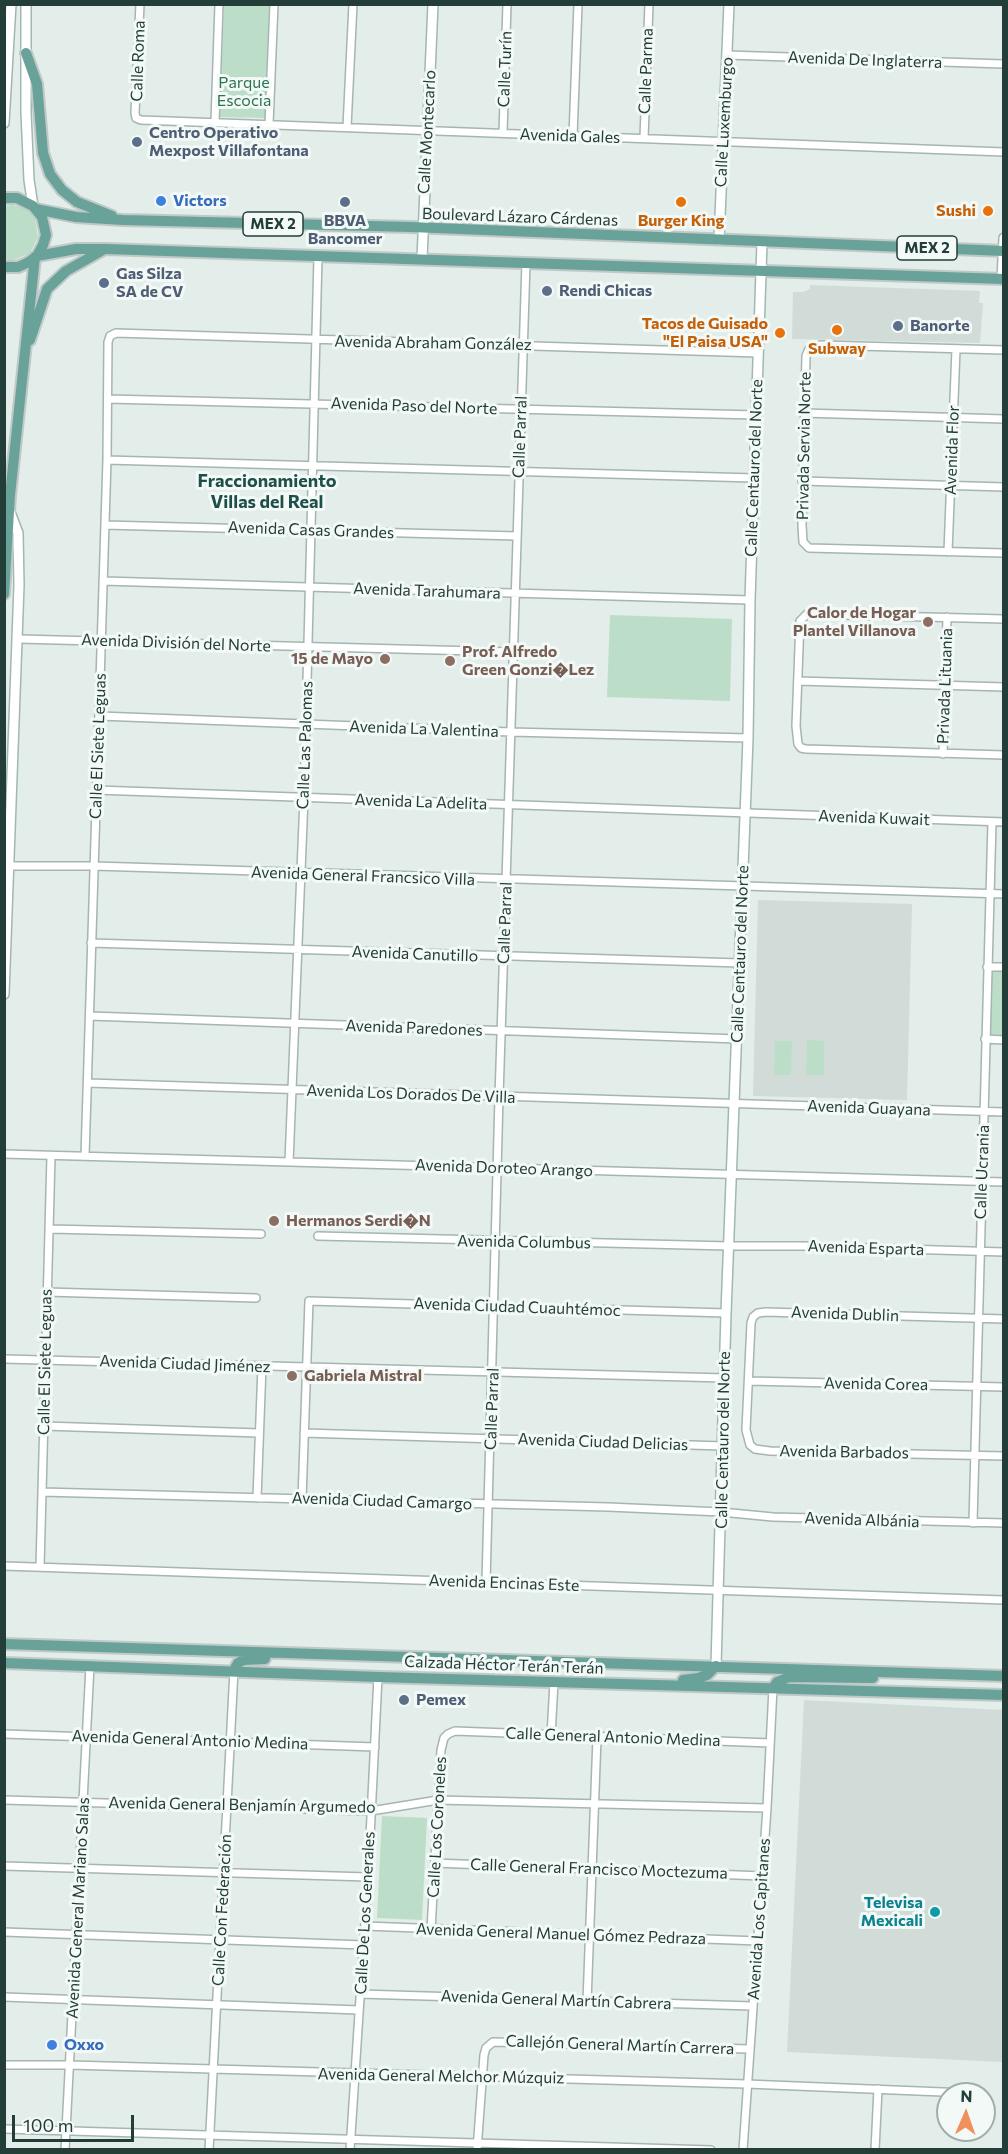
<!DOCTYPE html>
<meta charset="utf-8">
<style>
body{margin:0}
#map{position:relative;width:1008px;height:2154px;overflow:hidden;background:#e3ede9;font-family:Commissioner,sans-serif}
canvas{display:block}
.frame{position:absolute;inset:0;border:6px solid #233e39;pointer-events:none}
.north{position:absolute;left:936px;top:2082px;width:60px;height:60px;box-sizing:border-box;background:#f3f9f7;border:2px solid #a0aeab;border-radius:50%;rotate:2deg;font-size:16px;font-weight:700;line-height:24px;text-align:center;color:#233e39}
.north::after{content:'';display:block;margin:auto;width:21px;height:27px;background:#f1905d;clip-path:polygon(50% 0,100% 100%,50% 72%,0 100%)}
.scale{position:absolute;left:12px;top:2115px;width:122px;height:27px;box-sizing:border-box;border:3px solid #233e39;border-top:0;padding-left:8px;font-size:18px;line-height:21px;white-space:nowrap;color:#233e39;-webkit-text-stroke:4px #f3f9f7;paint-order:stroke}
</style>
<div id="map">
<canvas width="1008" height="2154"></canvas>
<div class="frame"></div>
<div class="north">N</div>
<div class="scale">100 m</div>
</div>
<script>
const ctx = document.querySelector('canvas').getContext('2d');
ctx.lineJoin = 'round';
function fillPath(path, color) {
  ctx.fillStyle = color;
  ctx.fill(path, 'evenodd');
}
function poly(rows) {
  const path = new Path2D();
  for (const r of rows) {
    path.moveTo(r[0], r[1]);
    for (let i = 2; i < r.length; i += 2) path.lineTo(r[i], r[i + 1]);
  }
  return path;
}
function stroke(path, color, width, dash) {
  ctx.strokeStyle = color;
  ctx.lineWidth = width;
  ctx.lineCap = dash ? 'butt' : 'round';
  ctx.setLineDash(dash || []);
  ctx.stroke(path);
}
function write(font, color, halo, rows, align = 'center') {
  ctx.font = font + ' Commissioner,sans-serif';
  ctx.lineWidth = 6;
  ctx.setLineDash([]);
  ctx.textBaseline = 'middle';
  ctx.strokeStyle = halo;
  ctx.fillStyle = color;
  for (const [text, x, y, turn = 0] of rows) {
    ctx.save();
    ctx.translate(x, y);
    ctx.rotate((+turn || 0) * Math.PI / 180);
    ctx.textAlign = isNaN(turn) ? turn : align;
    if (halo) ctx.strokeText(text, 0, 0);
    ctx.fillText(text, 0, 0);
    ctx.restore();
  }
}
fillPath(poly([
 [810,285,980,291,979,303,983,303,980,343,792,339,793,292,803,292,810,289],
 [758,900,912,904,907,1100,753,1096],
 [804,1700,1003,1710,1003,2062,787,2052]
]), '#d1dcd8');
fillPath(poly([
 [224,5,269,5,265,118,220,117],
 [12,205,21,207,29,212,35,219,38,237,30,253,14,260,5,260,5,206],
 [610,615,732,619,730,701,607,697],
 [988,968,1003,968,1003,1039,986,1039],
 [807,1040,824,1041,824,1075,806,1075],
 [775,1041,792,1041,791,1075,774,1075],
 [382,1816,427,1818,422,1920,377,1918]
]), '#bcdec8');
const street = poly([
 [140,4,135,113,136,118,141,120,1004,152],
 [727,55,1004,64],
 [215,122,219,4],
 [269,124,274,4],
 [347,127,353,4],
 [503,133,507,4],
 [573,136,578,4],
 [644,138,649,4],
 [1004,350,821,345,809,349,806,356,802,525,803,542,809,548,1004,553],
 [108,399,756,415],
 [804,413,1004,419],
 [107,460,754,478],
 [802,481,1004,487],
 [105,525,517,536],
 [948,552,956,349],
 [103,581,750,600],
 [1004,619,807,614,800,621,796,726,798,744,801,748,806,749,1004,755],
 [19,639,513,652],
 [798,681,1004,687],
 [100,716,511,732,748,738],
 [943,754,947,617],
 [96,790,1004,822],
 [10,866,94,866,1004,894],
 [91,943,740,963],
 [987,967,1004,967],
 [90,1016,738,1039],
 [985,1039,1004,1040],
 [88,1083,1004,1112],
 [4,1154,1004,1182],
 [85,1156,107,460,108,342,110,336,116,333,758,353],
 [289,1162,304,798,318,257],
 [50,1229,261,1234],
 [318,1236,729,1246,803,1246,1004,1252],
 [47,1292,256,1298],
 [1004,1319,766,1312,758,1313,753,1317,751,1323,746,1430,750,1445,755,1449,770,1451,1004,1456],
 [4,1359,725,1378],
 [749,1381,1004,1387],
 [44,1426,259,1433],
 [304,1433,723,1446],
 [42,1492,608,1507,721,1512,773,1517,1004,1523],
 [257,1498,262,1366],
 [302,1499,309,1301,726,1313],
 [973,1523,992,822],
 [4,1566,1004,1600],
 [40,1567,51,1156],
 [486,1582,499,1097,526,263],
 [4,1734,375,1747],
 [551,1736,554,1682],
 [4,1800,371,1811,438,1800,767,1808],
 [435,1863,762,1876],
 [4,1866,368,1877],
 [365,1926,758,1941],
 [431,1930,441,1750,444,1738,448,1734,455,1731,770,1743],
 [4,1932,364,1945],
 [360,1994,752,2006],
 [4,1997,359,2010],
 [587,2002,597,1738],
 [4,2065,70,2065,747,2084,967,2093],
 [4,2129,711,2150],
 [65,2150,90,1666],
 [209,2150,234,1670],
 [350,2150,368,1877,378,1677],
 [477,2150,484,2055,486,2048,493,2042,749,2049],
 [743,2150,767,1808,773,1688],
 [875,2150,878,2089]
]);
const secondary = poly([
 [26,4,26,112,29,180,33,206],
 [4,123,11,4],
 [719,240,729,4],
 [422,259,433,4],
 [1002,279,1004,238],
 [4,994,19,585,18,533,10,512],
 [716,1666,726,1313,748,738,750,600,762,242]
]);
const primary = poly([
 [26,53,37,84,43,153,50,174,62,190,77,202,112,216],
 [4,198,17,198,33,206,42,217,46,235,43,245,37,256,27,263,18,267,4,267],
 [36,209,76,217,123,220,411,227,1004,251],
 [37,256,76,249,106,249,1004,279],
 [30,340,47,289,66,271,103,250],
 [4,594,10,495,35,257],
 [4,1644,1004,1676],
 [4,1663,378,1677,1004,1695],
 [234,1670,238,1663,244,1660,265,1659],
 [683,1680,698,1678,707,1675,716,1666],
 [773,1688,777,1682,789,1677,873,1678]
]);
stroke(street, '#a6b5b1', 10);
stroke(secondary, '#a1b8b2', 12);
stroke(primary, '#c1c9c8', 14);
stroke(street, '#fff', 7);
stroke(secondary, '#fff', 9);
stroke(primary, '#68a299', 10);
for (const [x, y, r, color] of [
 [137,142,6,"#5c6f8a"],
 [161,201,6,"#3f7fe0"],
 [345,202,6,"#5c6f8a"],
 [681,202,6,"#e8710a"],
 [988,211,6,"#e8710a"],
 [104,283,6,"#5c6f8a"],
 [547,291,6,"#5c6f8a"],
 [898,326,6,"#5c6f8a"],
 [837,330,6,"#e8710a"],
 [780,333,6,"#e8710a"],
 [928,622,6,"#8d6e63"],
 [385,659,6,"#8d6e63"],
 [450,661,6,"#8d6e63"],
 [274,1221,6,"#8d6e63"],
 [292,1376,6,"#8d6e63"],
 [404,1700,6,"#5c6f8a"],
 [935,1912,6,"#0f9aa8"],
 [52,2045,6,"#3f7fe0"]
]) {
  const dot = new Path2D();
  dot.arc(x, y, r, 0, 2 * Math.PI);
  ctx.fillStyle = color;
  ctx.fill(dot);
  stroke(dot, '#f3f9f7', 2);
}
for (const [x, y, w] of [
 [273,224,60],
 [927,248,60]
]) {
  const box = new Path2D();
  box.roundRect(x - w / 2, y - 12, w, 24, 4.5);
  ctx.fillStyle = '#f3f9f7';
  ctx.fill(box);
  stroke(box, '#233e39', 1.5);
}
write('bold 15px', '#233e39', null, [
 ["MEX 2",273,224],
 ["MEX 2",927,248]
]);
write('16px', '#233e39', '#f3f9f7', [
 ["Avenida De Inglaterra",865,60,2],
 ["Calle Roma",138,61,-88],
 ["Calle Turín",505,69,-88],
 ["Calle Parma",646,71,-88],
 ["Calle Luxemburgo",724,122,-87],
 ["Calle Montecarlo",427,132,-87],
 ["Avenida Gales",570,136,2],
 ["Boulevard Lázaro Cárdenas",520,217,2],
 ["Avenida Abraham González",433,343,1],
 ["Avenida Paso del Norte",414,406,2],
 ["Calle Parral",520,437,-88],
 ["Privada Servia Norte",804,446,-89],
 ["Avenida Flor",952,450,-88],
 ["Calle Centauro del Norte",754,468,-88],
 ["Avenida Casas Grandes",311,530,2],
 ["Avenida Tarahumara",427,591,2],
 ["Avenida División del Norte",176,643,2],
 ["Privada Lituania",945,686,-88],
 ["Avenida La Valentina",424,729,2],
 ["Calle Las Palomas",305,745,-88],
 ["Calle El Siete Leguas",98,746,-88],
 ["Avenida La Adelita",421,802,2],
 ["Avenida Kuwait",874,818,2],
 ["Avenida General Francsico Villa",363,876,2],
 ["Calle Parral",505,923,-88],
 ["Avenida Canutillo",415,954,2],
 ["Calle Centauro del Norte",740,954,-88],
 ["Avenida Paredones",414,1028,2],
 ["Avenida Los Dorados De Villa",411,1094,2],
 ["Avenida Guayana",869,1108,2],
 ["Avenida Doroteo Arango",504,1168,2],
 ["Calle Ucrania",982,1172,-88],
 ["Avenida Columbus",524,1242,1],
 ["Avenida Esparta",866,1248,2],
 ["Avenida Ciudad Cuauhtémoc",517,1307,2],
 ["Avenida Dublin",845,1314,2],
 ["Calle El Siete Leguas",45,1362,-89],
 ["Avenida Ciudad Jiménez",185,1364,2],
 ["Avenida Corea",876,1384,1],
 ["Calle Parral",492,1409,-88],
 ["Calle Centauro del Norte",723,1440,-89],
 ["Avenida Ciudad Delicias",603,1442,2],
 ["Avenida Barbados",844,1452,1],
 ["Avenida Ciudad Camargo",382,1501,2],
 ["Avenida Albánia",862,1520,2],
 ["Avenida Encinas Este",504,1583,2],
 ["Calzada Héctor Terán Terán",504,1665,2],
 ["Calle General Antonio Medina",613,1737,2],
 ["Avenida General Antonio Medina",190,1740,2],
 ["Avenida General Benjamín Argumedo",242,1805,1],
 ["Calle Los Coroneles",437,1827,-87],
 ["Calle General Francisco Moctezuma",599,1869,2],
 ["Avenida General Mariano Salas",78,1908,-87],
 ["Calle Con Federación",222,1910,-87],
 ["Calle De Los Generales",365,1913,-87],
 ["Avenida Los Capitanes",759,1919,-86],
 ["Avenida General Manuel Gómez Pedraza",561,1934,2],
 ["Avenida General Martín Cabrera",556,2000,2],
 ["Callejón General Martín Carrera",620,2045,2],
 ["Avenida General Melchor Múzquiz",441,2076,1]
]);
write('16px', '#2d7550', '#f3f9f7', [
 ["Parque",244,83],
 ["Escocia",244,101]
]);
write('bold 16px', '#4e5e75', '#f3f9f7', [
 ["Centro Operativo",149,133],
 ["Mexpost Villafontana",149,151],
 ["BBVA",345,221,"center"],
 ["Bancomer",345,239,"center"],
 ["Gas Silza",116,274],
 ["SA de CV",116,292],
 ["Rendi Chicas",559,291],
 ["Banorte",910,326],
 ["Pemex",416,1700]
], 'left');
write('bold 16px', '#366cbe', '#f3f9f7', [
 ["Victors",173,201],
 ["Oxxo",64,2045]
], 'left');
write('bold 16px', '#c56008', '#f3f9f7', [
 ["Sushi",976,211],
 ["Burger King",681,221,"center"],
 ["Tacos de Guisado",768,324],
 ["\"El Paisa USA\"",768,342],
 ["Subway",837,349,"center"]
], 'right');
write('bold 16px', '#785e54', '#f3f9f7', [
 ["Calor de Hogar",916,613,"right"],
 ["Plantel Villanova",916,631,"right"],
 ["Prof. Alfredo",462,652],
 ["Green Gonzi�Lez",462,670],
 ["15 de Mayo",373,659,"right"],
 ["Hermanos Serdi�N",286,1221],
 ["Gabriela Mistral",304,1376]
], 'left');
write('bold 16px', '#0d838f', '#f3f9f7', [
 ["Televisa",923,1903],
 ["Mexicali",923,1921]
], 'right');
write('bold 18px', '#1e5049', '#f3f9f7', [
 ["Fraccionamiento",267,481],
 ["Villas del Real",267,502]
]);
</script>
